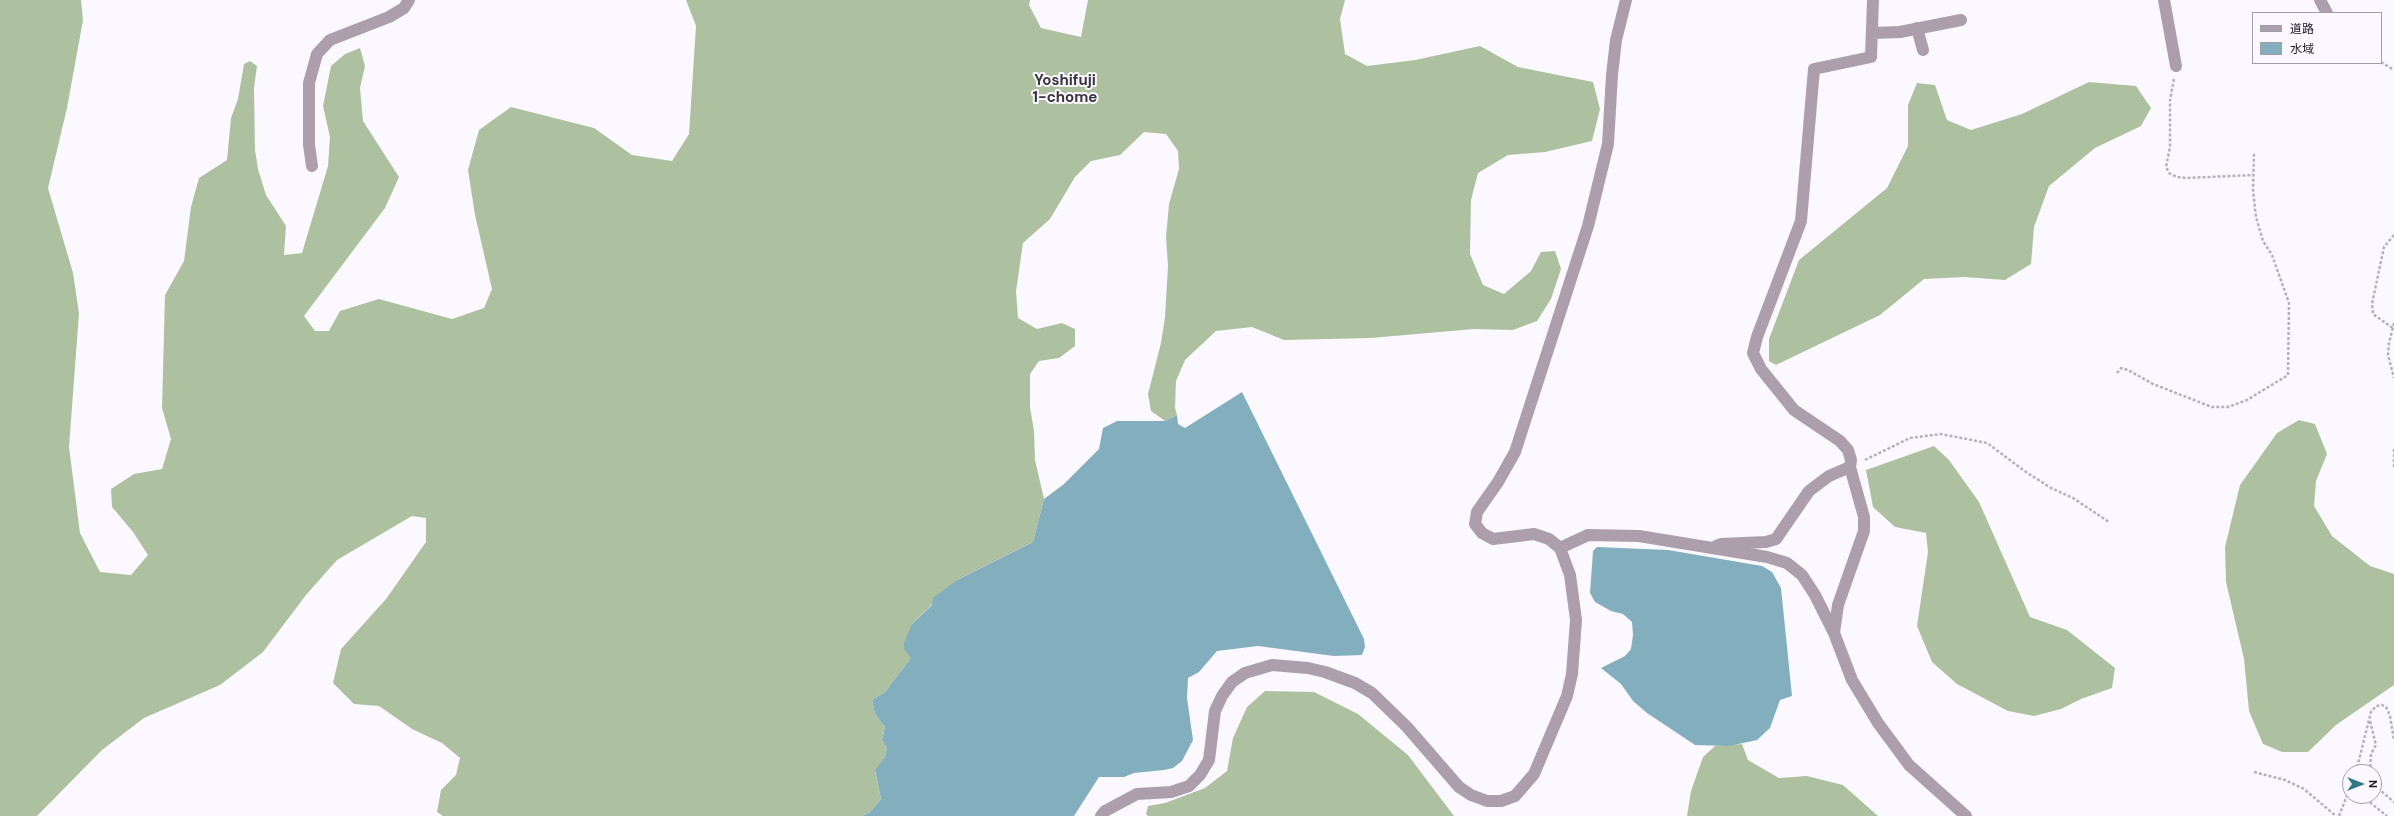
<!DOCTYPE html>
<meta charset="utf-8">
<style>
body{margin:0}
#map{position:relative;width:2394px;height:816px;overflow:hidden;background:#fbf9ff;font-family:"DM Sans","Noto Sans JP",sans-serif}
canvas{display:block}
.legend{position:absolute;left:2252px;top:12px;width:130px;height:52px;box-sizing:border-box;background:#fbf9ff;border:1px solid #a19fa5;margin:0;padding:5px 7px;list-style:none;font-size:12px;color:#1a191d}
.legend li{display:flex;align-items:center;gap:8px;height:20px}
.legend b{width:20px;border:1px solid #a19fa5}
.north{position:absolute;left:2342px;top:764px;width:40px;height:40px;box-sizing:border-box;background:#fbf9ff;border:1px solid #a19fa5;border-radius:50%;rotate:90deg;font-size:11px;font-weight:700;line-height:16px;text-align:center;color:#1a191d}
.north::after{content:'';display:block;margin:auto;width:14px;height:18px;background:#327786;clip-path:polygon(50% 0,100% 100%,50% 72%,0 100%)}
</style>
<div id="map">
<canvas width="2394" height="816"></canvas>
<ul class="legend">
<li><b style="height:5px;background:#ac9eaa"></b>道路</li>
<li><b style="height:11px;background:#83aebd"></b>水域</li>
</ul>
<div class="north">N</div>
</div>
<script>
const ctx = document.querySelector('canvas').getContext('2d');
ctx.lineJoin = 'round';
function fillPath(path, color) {
  ctx.fillStyle = color;
  ctx.fill(path, 'evenodd');
}
function poly(rows) {
  const path = new Path2D();
  for (const r of rows) {
    path.moveTo(r[0], r[1]);
    for (let i = 2; i < r.length; i += 2) path.lineTo(r[i], r[i + 1]);
  }
  return path;
}
function stroke(path, color, width, dash) {
  ctx.strokeStyle = color;
  ctx.lineWidth = width;
  ctx.lineCap = dash ? 'butt' : 'round';
  ctx.setLineDash(dash || []);
  ctx.stroke(path);
}
function write(font, color, halo, rows, align = 'center') {
  ctx.font = font + ' "DM Sans",sans-serif';
  ctx.lineWidth = 4;
  ctx.setLineDash([]);
  ctx.textBaseline = 'middle';
  ctx.strokeStyle = halo;
  ctx.fillStyle = color;
  for (const [text, x, y, turn = 0] of rows) {
    ctx.save();
    ctx.translate(x, y);
    ctx.rotate((+turn || 0) * Math.PI / 180);
    ctx.textAlign = isNaN(turn) ? turn : align;
    if (halo) ctx.strokeText(text, 0, 0);
    ctx.fillText(text, 0, 0);
    ctx.restore();
  }
}
fillPath(poly([
 [0,0,81,0,83,20,67,108,48,188,73,273,79,313,69,447,80,533,100,572,131,575,148,555,133,532,112,507,111,489,134,474,162,469,171,439,162,408,165,295,184,261,191,207,199,178,227,160,231,118,238,99,244,64,250,61,257,66,254,88,255,150,258,169,266,195,286,226,284,255,302,253,328,166,330,137,323,106,331,66,345,54,360,48,365,66,360,88,363,121,399,177,385,208,304,316,315,331,329,331,340,311,379,299,452,319,484,308,492,289,475,215,468,170,479,130,511,107,594,128,632,155,672,161,689,134,696,26,686,0,1030,0,1029,5,1041,28,1081,37,1088,0,1345,0,1340,19,1345,54,1367,66,1415,60,1480,46,1518,67,1593,82,1600,109,1592,141,1545,152,1508,155,1478,173,1471,200,1470,254,1483,285,1504,294,1531,271,1541,252,1555,251,1561,269,1551,299,1537,321,1513,330,1474,329,1371,338,1284,340,1252,327,1216,331,1185,360,1176,381,1175,408,1177,415,1165,421,1151,411,1148,394,1161,343,1165,317,1168,266,1166,237,1169,204,1179,169,1178,151,1166,134,1144,132,1120,155,1091,161,1075,177,1050,219,1023,243,1016,291,1018,318,1037,329,1062,323,1075,329,1075,346,1059,358,1039,361,1030,374,1030,407,1034,431,1035,460,1044,499,1033,542,957,580,912,624,911,658,885,692,872,700,875,714,885,727,882,740,887,748,885,757,875,771,881,799,870,812,862,816,443,816,437,812,441,790,456,775,460,758,442,743,412,729,379,706,354,704,333,683,341,649,386,599,426,542,426,518,412,516,337,560,306,595,263,652,220,685,144,718,102,750,37,816,0,816],
 [2089,82,2136,86,2151,108,2141,126,2095,148,2049,186,2034,227,2031,264,2005,280,1965,277,1924,279,1880,315,1776,365,1769,361,1769,339,1799,260,1887,188,1908,146,1908,105,1917,83,1935,85,1947,120,1971,130,2022,114],
 [2299,420,2315,424,2327,454,2316,481,2314,506,2332,536,2370,566,2394,574,2394,685,2336,725,2308,752,2282,752,2263,744,2249,711,2244,659,2226,582,2225,547,2240,485,2277,433],
 [1934,446,1949,460,1979,502,2030,617,2067,630,2115,668,2112,688,2081,699,2061,709,2034,716,2008,711,1957,684,1932,662,1917,626,1928,552,1926,533,1895,527,1873,507,1866,470],
 [1265,691,1314,692,1358,714,1408,755,1454,816,1148,816,1146,814,1148,806,1165,803,1205,788,1227,771,1233,738,1247,707],
 [1742,744,1748,760,1779,778,1807,776,1843,785,1878,816,1687,816,1691,791,1703,757,1715,746]
]), '#adc1a0');
fillPath(poly([
 [1242,392,1364,639,1365,647,1362,655,1334,656,1258,646,1217,651,1199,672,1188,678,1187,698,1193,740,1182,761,1173,768,1164,770,1134,773,1124,777,1099,777,1074,816,862,816,870,812,881,799,875,770,885,757,887,748,882,740,885,727,875,714,872,700,885,692,911,658,904,649,904,643,912,624,932,605,933,598,957,580,1033,542,1044,499,1064,484,1099,449,1103,428,1117,421,1165,421,1177,415,1178,424,1185,428],
 [1597,547,1668,550,1762,566,1772,572,1781,588,1792,696,1780,700,1770,728,1757,740,1729,746,1695,745,1647,713,1633,701,1621,684,1601,668,1625,656,1631,649,1633,635,1632,622,1623,614,1611,611,1595,602,1590,593,1593,551]
]), '#83aebd');
stroke(poly([
 [2381,62,2394,70],
 [2174,79,2170,100,2170,147,2166,167,2169,173,2177,177,2186,178,2254,175],
 [2394,235,2384,247,2372,304,2373,314,2394,329],
 [2394,323,2389,343,2388,355,2394,378],
 [2117,373,2121,368,2128,370,2153,384,2212,407,2228,407,2247,400,2288,375,2289,303,2272,255,2263,241,2256,217,2253,190,2254,153],
 [2394,449,2394,469],
 [1865,460,1910,438,1941,434,1987,443,2026,472,2051,488,2073,498,2109,522],
 [2254,772,2285,780,2304,789,2336,816],
 [2356,772,2371,712,2376,706,2382,705,2386,707,2390,716,2394,740],
 [2370,772,2371,754,2376,745,2370,721],
 [2374,785,2394,802],
 [2362,796,2387,816],
 [2339,816,2350,788]
]), '#b4b2b8', 2.5, [3, 2]);
stroke(poly([
 [2164,0,2176,66],
 [2320,0,2327,13],
 [1917,28,1923,50],
 [1872,33,1900,32,1961,20],
 [312,166,309,145,309,83,317,54,330,40,389,17,404,8,409,0],
 [1560,548,1588,535,1639,536,1767,557,1787,563,1802,575,1815,595,1834,633,1852,680,1878,723,1909,765,1966,816],
 [1712,548,1721,544,1766,542,1776,539,1809,491,1829,476,1850,467,1851,460,1848,450,1840,441,1794,410,1761,369,1753,353,1757,337,1801,221,1814,69,1871,57,1873,0],
 [1834,633,1838,605,1864,531,1864,517,1850,467],
 [1101,816,1105,811,1137,794,1171,792,1189,786,1200,775,1209,760,1215,711,1222,696,1232,682,1245,673,1272,665,1308,668,1325,672,1355,683,1372,693,1407,727,1459,787,1471,795,1487,801,1501,801,1515,796,1534,774,1567,696,1572,674,1576,620,1570,575,1560,548,1549,539,1534,534,1493,539,1482,533,1475,524,1477,512,1498,482,1515,452,1588,226,1608,144,1612,75,1616,40,1626,0]
]), '#ac9eaa', 12);
write('bold 15px', '#39353f', '#fbf9ff', [
 ["Yoshifuji",1065,81],
 ["1-chome",1065,98]
]);
</script>
